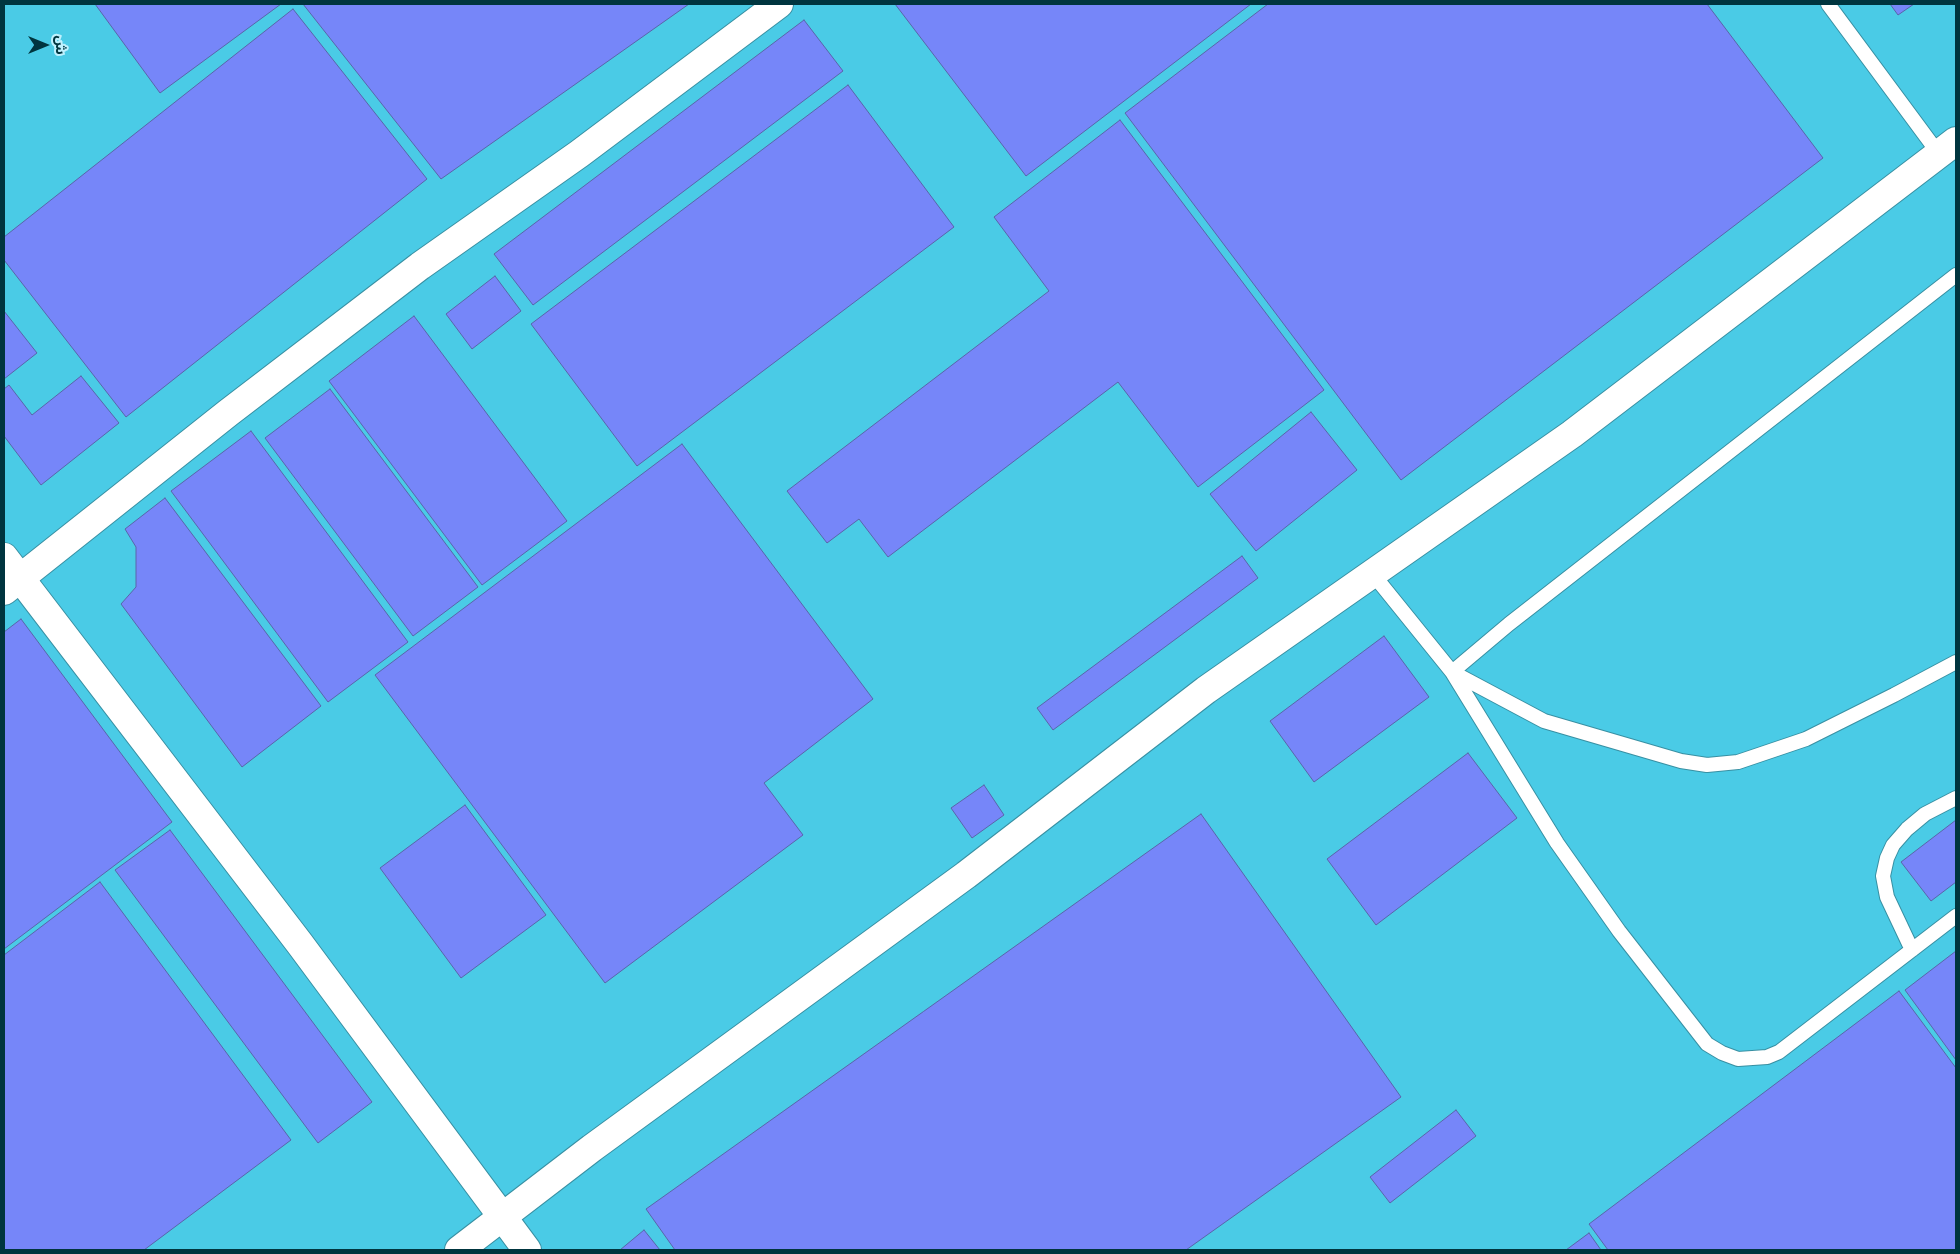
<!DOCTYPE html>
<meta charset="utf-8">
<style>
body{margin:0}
#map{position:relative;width:1960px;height:1254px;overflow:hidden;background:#67d9f3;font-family:"Sofia Sans Condensed","Noto Sans Arabic",sans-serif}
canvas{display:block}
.frame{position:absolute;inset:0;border:5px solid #00353f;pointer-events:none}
.north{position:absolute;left:20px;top:20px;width:50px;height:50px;-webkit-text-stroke:4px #bff1fe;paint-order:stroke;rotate:90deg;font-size:14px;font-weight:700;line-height:20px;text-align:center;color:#00353f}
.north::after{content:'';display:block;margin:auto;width:18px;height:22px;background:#00353f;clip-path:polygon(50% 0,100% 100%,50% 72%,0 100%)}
</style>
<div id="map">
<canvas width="1960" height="1254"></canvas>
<div class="frame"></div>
<div class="north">ش</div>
</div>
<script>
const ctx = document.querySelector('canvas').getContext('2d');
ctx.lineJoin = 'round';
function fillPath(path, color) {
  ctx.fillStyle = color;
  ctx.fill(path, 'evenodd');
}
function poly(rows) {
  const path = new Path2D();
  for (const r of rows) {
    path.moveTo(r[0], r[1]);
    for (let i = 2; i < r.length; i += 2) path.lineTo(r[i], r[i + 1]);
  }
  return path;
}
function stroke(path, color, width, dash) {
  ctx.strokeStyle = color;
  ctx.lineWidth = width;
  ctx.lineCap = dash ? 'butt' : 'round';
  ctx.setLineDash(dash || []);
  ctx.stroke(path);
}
fillPath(poly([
 [4,4,1956,4,1956,1250,4,1250]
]), '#4acbe6');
const building = poly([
 [95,4,281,4,160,93,95,4],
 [303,4,689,4,441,179,303,4],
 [895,4,1251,4,1026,176,895,4],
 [1268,4,1707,4,1823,158,1401,480,1125,113,1268,4],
 [1890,4,1914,4,1898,15,1890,4],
 [293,9,427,179,126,417,4,260,4,237,293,9],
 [804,20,843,71,533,305,494,254,804,20],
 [848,85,954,227,637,466,531,324,848,85],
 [1120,120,1324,390,1198,487,1118,382,888,557,859,519,827,543,787,491,1049,291,994,217,1120,120],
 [495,276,521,311,472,349,446,314,495,276],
 [4,311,37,353,4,379,4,311],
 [414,316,567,521,482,585,329,381,414,316],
 [81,376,119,423,41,485,4,436,4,389,9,385,32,415,81,376],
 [330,389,478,587,413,636,265,438,330,389],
 [1311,412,1357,470,1256,551,1210,494,1311,412],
 [251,431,408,642,328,702,171,491,251,431],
 [682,444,873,699,764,783,803,835,605,983,375,675,682,444],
 [165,498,321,706,242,767,121,604,136,587,136,547,125,529,165,498],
 [1242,556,1258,578,1053,730,1037,708,1242,556],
 [21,619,172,822,4,949,4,632,21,619],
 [1384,636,1429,697,1314,782,1270,721,1384,636],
 [1468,753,1517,818,1376,925,1327,859,1468,753],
 [984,785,1004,815,972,838,951,808,984,785],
 [465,805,546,915,461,978,380,868,465,805],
 [1201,814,1401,1097,1186,1250,675,1250,646,1209,1201,814],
 [1956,820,1956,882,1931,901,1901,862,1956,820],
 [170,830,372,1102,318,1143,115,870,170,830],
 [100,882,291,1140,144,1250,4,1250,4,955,100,882],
 [1956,951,1956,1060,1905,990,1956,951],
 [1899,991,1956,1068,1956,1250,1608,1250,1589,1224,1899,991],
 [1456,1110,1476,1136,1390,1203,1370,1177,1456,1110],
 [644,1230,660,1250,620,1250,644,1230],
 [1589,1233,1601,1250,1566,1250,1589,1233]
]);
fillPath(building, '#7686f9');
stroke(building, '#5965aa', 1);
const service = poly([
 [1828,4,1939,154],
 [1956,275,1509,624,1452,672,1544,721,1681,761,1707,765,1738,762,1806,739,1894,695,1956,662],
 [1372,573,1452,672,1557,843,1619,931,1707,1044,1722,1053,1738,1059,1767,1057,1779,1052,1956,916],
 [1912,950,1887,897,1883,876,1887,858,1893,845,1907,829,1925,814,1956,798]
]);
const minor = poly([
 [4,591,228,413,420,266,579,154,779,4],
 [459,1250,592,1148,966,875,1206,690,1572,434,1956,141]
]);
const tertiary = poly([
 [4,557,300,944,527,1250]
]);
stroke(service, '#3890a3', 16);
stroke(minor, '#3890a3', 30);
stroke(tertiary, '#3890a3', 30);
stroke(service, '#fff', 14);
stroke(minor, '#fff', 28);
stroke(tertiary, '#fff', 28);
</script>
